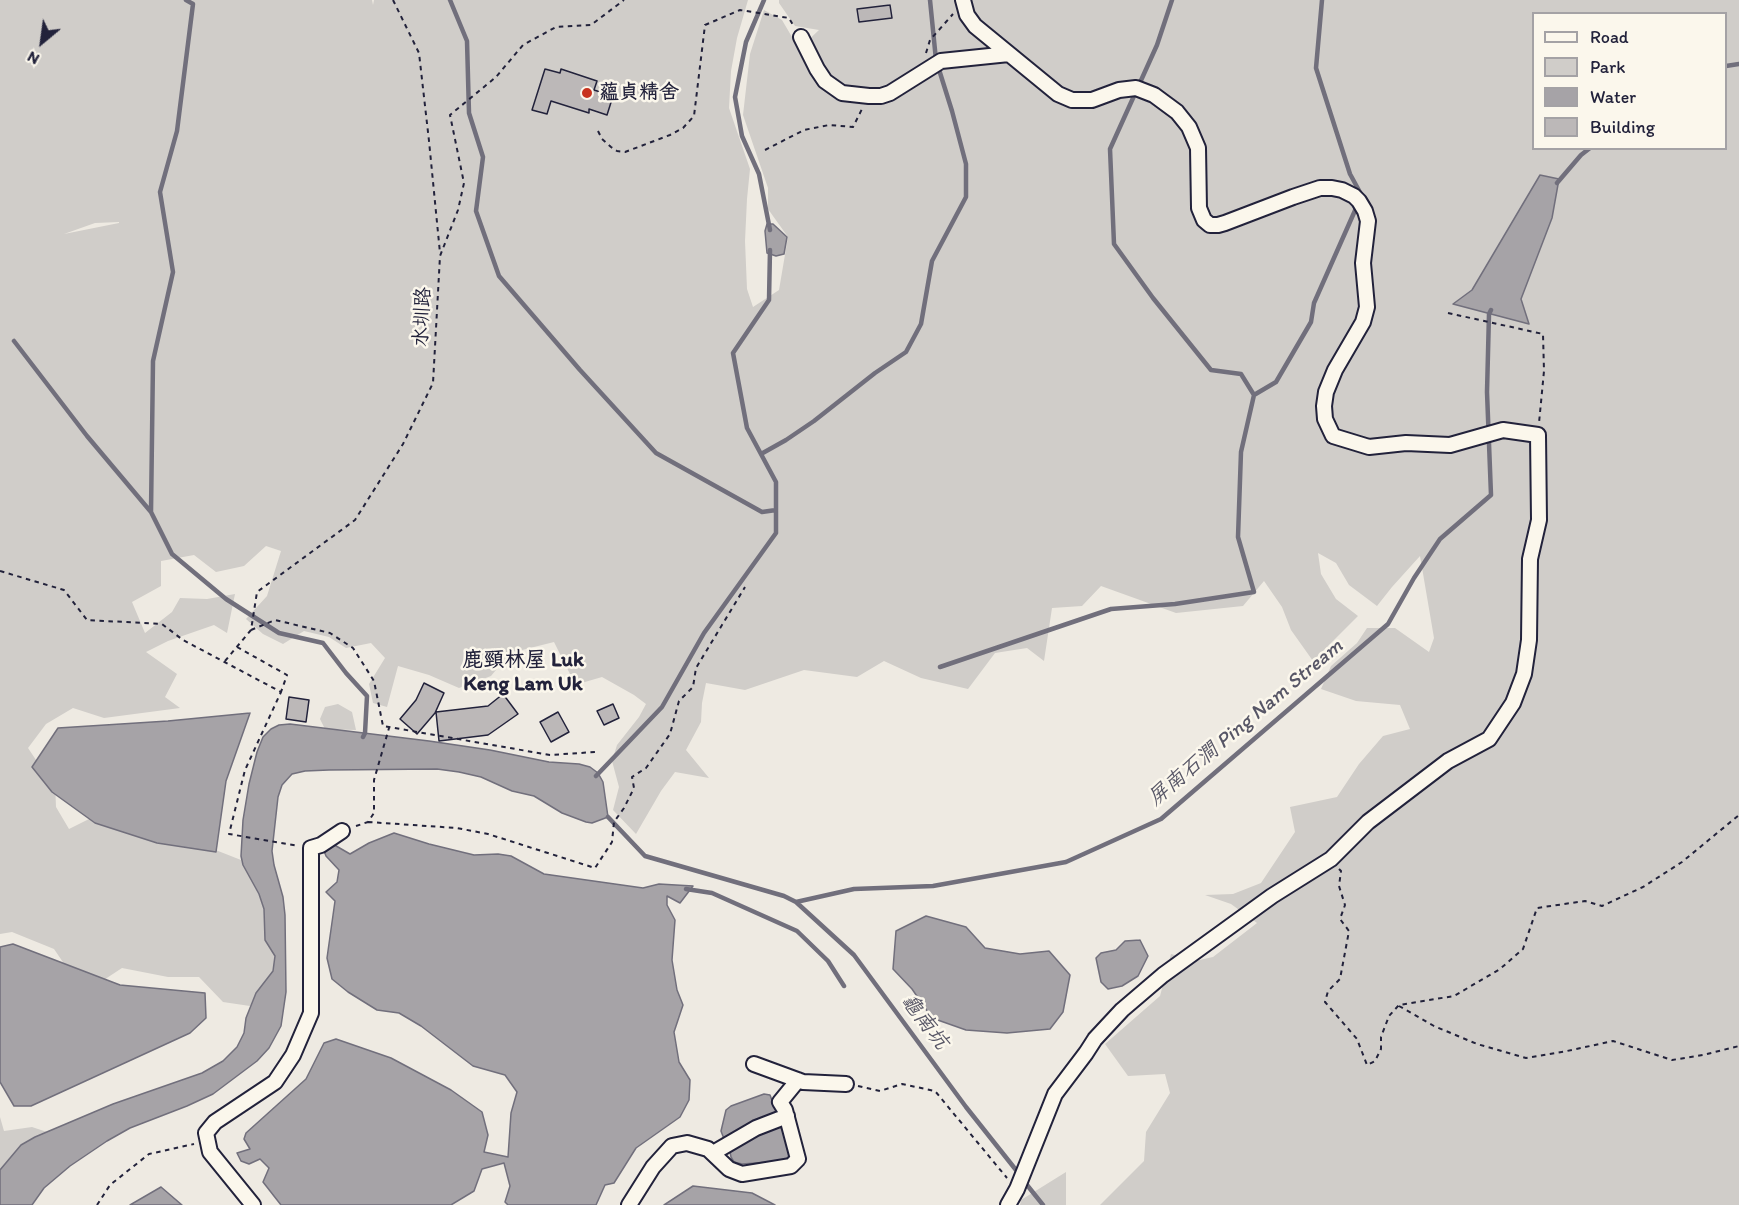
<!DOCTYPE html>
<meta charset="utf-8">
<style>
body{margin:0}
#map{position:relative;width:1739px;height:1205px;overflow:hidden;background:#eeeae2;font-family:Itim,sans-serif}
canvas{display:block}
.legend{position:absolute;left:1532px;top:12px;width:195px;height:138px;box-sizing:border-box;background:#fbf7ec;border:2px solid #a4a2a5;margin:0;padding:8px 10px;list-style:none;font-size:18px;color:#22223b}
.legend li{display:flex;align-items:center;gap:12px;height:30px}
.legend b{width:30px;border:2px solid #a4a2a5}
.north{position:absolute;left:12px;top:12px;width:60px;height:60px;-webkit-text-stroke:4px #fbf7ec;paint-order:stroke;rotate:209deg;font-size:16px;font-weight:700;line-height:24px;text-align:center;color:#22223b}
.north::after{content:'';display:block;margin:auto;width:21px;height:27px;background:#22223b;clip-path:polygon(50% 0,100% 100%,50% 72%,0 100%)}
</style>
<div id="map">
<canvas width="1739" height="1205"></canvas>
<ul class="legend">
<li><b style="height:8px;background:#fbf7ec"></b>Road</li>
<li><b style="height:16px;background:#d0cdc9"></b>Park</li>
<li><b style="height:16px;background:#a6a3a7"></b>Water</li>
<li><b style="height:16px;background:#bcb8b8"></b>Building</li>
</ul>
<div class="north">N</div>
</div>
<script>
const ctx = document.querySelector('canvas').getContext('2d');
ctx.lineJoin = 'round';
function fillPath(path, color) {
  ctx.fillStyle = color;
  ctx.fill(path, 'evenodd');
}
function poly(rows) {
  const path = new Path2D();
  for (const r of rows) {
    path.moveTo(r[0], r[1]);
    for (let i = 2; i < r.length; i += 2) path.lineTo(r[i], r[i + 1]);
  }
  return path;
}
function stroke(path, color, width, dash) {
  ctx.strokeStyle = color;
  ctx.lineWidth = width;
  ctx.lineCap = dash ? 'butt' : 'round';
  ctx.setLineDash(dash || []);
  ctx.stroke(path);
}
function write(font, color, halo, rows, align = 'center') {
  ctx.font = font + ' Itim,"LXGW WenKai TC",sans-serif';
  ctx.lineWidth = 5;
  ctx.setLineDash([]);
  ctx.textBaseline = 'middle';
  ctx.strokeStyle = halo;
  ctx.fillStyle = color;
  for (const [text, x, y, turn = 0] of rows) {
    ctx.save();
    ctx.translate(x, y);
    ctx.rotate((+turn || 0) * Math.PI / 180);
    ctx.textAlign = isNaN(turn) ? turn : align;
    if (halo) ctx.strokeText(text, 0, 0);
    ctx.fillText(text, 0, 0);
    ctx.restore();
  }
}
fillPath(poly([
 [0,0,372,0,373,5,374,0,748,0,737,38,731,71,729,108,750,169,747,199,745,241,747,289,753,307,779,290,788,237,768,209,768,188,743,115,750,54,764,10,782,20,799,49,819,30,795,26,779,3,779,0,1739,0,1739,1205,1100,1205,1144,1161,1146,1132,1170,1093,1165,1074,1128,1076,1105,1044,1160,996,1171,954,1195,961,1213,957,1257,923,1231,904,1205,895,1233,894,1261,883,1295,832,1290,807,1337,797,1359,764,1383,736,1410,729,1400,705,1356,701,1321,689,1331,666,1357,643,1367,628,1395,628,1429,652,1434,638,1420,556,1392,587,1377,606,1349,585,1336,563,1318,553,1321,574,1336,599,1358,616,1313,661,1291,630,1282,607,1264,581,1243,606,1176,613,1101,586,1082,606,1052,608,1044,661,1027,648,995,653,968,689,921,678,884,661,857,677,804,670,745,690,706,683,702,703,701,722,686,750,709,778,675,772,661,791,636,834,613,810,619,787,612,761,617,745,639,717,646,704,634,695,602,677,578,684,571,676,554,642,510,653,491,676,459,688,429,675,398,666,387,707,373,703,369,684,385,658,371,643,346,648,329,637,304,631,283,644,263,634,246,619,267,596,281,551,266,546,244,566,216,572,194,555,161,561,161,586,132,602,145,633,172,612,180,598,207,599,235,594,227,633,214,625,168,641,146,652,177,674,165,697,180,708,104,718,73,708,46,724,28,748,46,775,55,783,56,807,69,829,99,814,175,834,241,860,243,865,259,894,264,909,265,939,275,956,274,964,273,971,256,993,250,1006,223,1002,199,977,168,977,122,968,84,993,54,949,12,932,0,934],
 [1534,14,1726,14,1726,148,1534,148],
 [119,222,119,223,64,234,95,223],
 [338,704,352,712,356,730,325,729,320,719,325,707],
 [0,1117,4,1131,32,1127,47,1132,21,1145,0,1170],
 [1066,1172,1066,1205,1020,1205,1021,1200]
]), '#d0cdc9');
const water = poly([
 [1540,175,1559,179,1552,218,1521,299,1529,324,1453,304,1472,290,1540,175],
 [767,224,773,224,787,237,784,254,776,256,767,253,765,231,767,224],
 [250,713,226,781,216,852,157,843,95,823,52,792,32,767,58,728,168,721,250,713],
 [290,724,429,741,490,750,549,762,579,764,590,767,598,773,603,782,608,817,592,823,586,822,562,813,534,796,512,791,481,777,459,772,437,769,329,770,305,771,292,774,282,785,278,797,272,851,274,865,283,897,285,915,286,992,281,1026,269,1048,257,1061,213,1094,187,1106,130,1128,107,1141,70,1166,44,1188,32,1205,0,1205,0,1170,21,1145,35,1137,113,1104,202,1073,223,1061,237,1047,244,1033,246,1018,256,993,273,971,275,956,265,940,264,909,259,894,243,865,241,856,243,820,249,784,257,752,263,737,271,729,279,725,290,724],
 [394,833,429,844,474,855,498,854,511,856,544,874,643,888,659,884,693,886,680,903,667,896,667,905,675,920,672,960,677,990,683,1005,674,1032,679,1062,690,1080,689,1100,680,1117,636,1148,614,1183,605,1185,596,1205,508,1205,505,1202,510,1186,504,1163,482,1169,474,1191,451,1205,281,1205,263,1182,269,1168,260,1159,249,1164,241,1161,237,1153,250,1149,244,1139,246,1133,306,1079,324,1043,336,1039,391,1058,451,1090,482,1112,488,1135,484,1152,508,1157,511,1113,517,1092,505,1075,473,1066,421,1026,399,1013,377,1010,348,992,332,979,327,958,335,901,326,892,337,882,339,870,326,856,323,848,331,843,350,854,369,843,394,833],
 [926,916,966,927,985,948,1020,954,1049,951,1070,975,1063,1012,1050,1029,1007,1033,966,1030,932,1018,912,989,893,969,896,931,926,916],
 [1140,940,1148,956,1138,976,1122,986,1108,989,1101,982,1096,958,1101,953,1116,950,1125,941,1140,940],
 [13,944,120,985,205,993,206,1018,190,1033,31,1106,14,1106,0,1082,0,947,13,944],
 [764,1094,770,1095,776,1111,772,1116,724,1139,721,1131,726,1110,731,1106,764,1094],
 [783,1123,792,1153,784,1161,742,1164,734,1162,731,1157,730,1152,774,1124,783,1123],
 [693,1186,752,1193,775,1205,664,1205,693,1186],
 [161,1187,182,1205,130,1205,161,1187]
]);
fillPath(water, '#a6a3a7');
stroke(water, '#716f7c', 1.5);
stroke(poly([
 [186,0,193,4,177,131,160,192,173,272,153,361,151,512,172,554,226,599,279,633,323,643,346,673,367,696,365,733,363,737],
 [450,0,467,41,469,113,483,157,476,211,499,276,580,370,656,453,762,512,776,510],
 [764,0,746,42,735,97,742,136,759,174,770,230],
 [1322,0,1316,68,1350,174,1362,196,1361,198],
 [1726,66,1739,64],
 [1557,183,1581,155,1590,148],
 [14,341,87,436,151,512],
 [1254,395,1276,382,1311,322,1314,303,1357,206],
 [761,454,786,440,814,421,875,373,906,352,921,324,932,261,966,197,966,164,952,111,936,60,930,0],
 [940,667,1111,609,1175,604,1254,592,1238,537,1241,452,1254,395,1241,374,1211,370,1153,298,1114,244,1110,149,1157,45,1172,0],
 [596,776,662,707,704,633,776,533,776,482,747,428,733,353,769,300,770,250],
 [608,817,645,856,784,896,796,902,854,889,933,886,1066,862,1161,819,1388,624,1414,578,1440,539,1491,495,1487,392,1489,314,1491,310],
 [686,889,712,893,797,931,828,961,844,986],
 [796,902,854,955,966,1107,1016,1170],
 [1027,1185,1043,1205]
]), '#716f7c', 4.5);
const building = poly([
 [890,5,892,18,859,22,857,9,890,5],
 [545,69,560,73,561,69,597,81,594,90,613,96,607,115,589,109,589,113,551,101,547,114,532,110,545,69],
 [424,683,444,693,435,713,417,734,400,719,416,700,424,683],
 [503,694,518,714,488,735,439,741,436,712,488,706,503,694],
 [289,697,309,700,306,722,286,719,289,697],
 [613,704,619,718,604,725,597,711,613,704],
 [558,712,569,732,551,742,540,722,558,712]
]);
fillPath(building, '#bcb8b8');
stroke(building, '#22223b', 1.5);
const minor = poly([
 [963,0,967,15,975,26,1058,94,1072,100,1092,100,1119,90,1136,88,1154,95,1177,112,1189,127,1198,148,1199,208,1204,220,1210,225,1218,225,1225,223,1293,197,1320,188,1332,188,1342,190,1354,196,1359,201,1365,211,1368,221,1363,263,1367,307,1363,322,1335,370,1326,392,1324,406,1325,419,1333,436,1369,447,1406,443,1450,445,1503,430,1538,435,1539,520,1530,559,1529,640,1524,674,1513,703,1489,739,1448,761,1368,822,1331,859,1272,896,1163,975,1122,1010,1095,1039,1086,1053,1055,1094,1017,1189,1008,1205],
 [801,37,817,69,825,81,842,93,869,96,881,96,890,93,941,61,1009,54],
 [754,1064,803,1082,846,1084],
 [713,1153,756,1128,787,1116],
 [253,1205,210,1152,206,1133,215,1122,275,1082,293,1055,311,1013,311,848,321,845,342,831],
 [629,1205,653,1167,672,1146,687,1143,708,1149,729,1169,742,1174,791,1166,798,1159,785,1110,780,1102,798,1080]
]);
stroke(minor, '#22223b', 18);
stroke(poly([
 [393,0,419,53,429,141,440,253],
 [926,53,930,40,953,14],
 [598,131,602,139,611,147,617,151,625,152,670,135,683,128,694,116,705,25,740,10,789,18,793,25],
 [765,150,804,130,829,125,853,127,862,109],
 [1448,313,1543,334,1544,371,1539,423],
 [0,571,64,590,87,620,162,624,183,640,281,692,245,770,229,834,299,846],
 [251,630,275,620,330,633,353,648,374,681,383,726,550,755,595,752],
 [237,647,287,675,281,692],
 [225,661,251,630,257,592,355,520,403,444,433,383,440,256,458,210,464,183,450,115,496,77,523,45,556,27,591,25,624,0],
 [368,822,457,828,488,834,595,868,612,842,614,822,624,808,634,788,632,777,646,768,670,734,679,701,693,687,696,668,745,587],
 [356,826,368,822,374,813,374,780,389,728],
 [1339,869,1341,871,1339,886,1345,905,1340,919,1349,931,1340,979,1328,991,1325,1002,1357,1039,1367,1065,1375,1061,1381,1049,1381,1037,1389,1016,1399,1005,1454,996,1500,969,1523,949,1537,908,1585,901,1602,906,1643,887,1682,862,1739,815],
 [1399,1006,1434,1026,1477,1044,1526,1058,1567,1051,1613,1041,1672,1060,1703,1055,1739,1046],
 [858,1086,880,1091,902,1084,935,1091,1007,1178],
 [97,1205,110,1185,149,1154,194,1144]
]), '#22223b', 2, [4.5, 4.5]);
stroke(minor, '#fbf7ec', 14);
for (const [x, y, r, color] of [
 [587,93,6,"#c8321e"]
]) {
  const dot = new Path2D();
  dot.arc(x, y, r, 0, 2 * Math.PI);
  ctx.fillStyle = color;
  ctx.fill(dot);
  stroke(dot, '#fbf7ec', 2);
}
write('bold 20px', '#22223b', '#fbf7ec', [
 ["蘊貞精舍",599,93]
], 'left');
write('20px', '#22223b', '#fbf7ec', [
 ["水圳路",423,317,-87]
]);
write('bold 21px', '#22223b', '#fbf7ec', [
 ["鹿頸林屋 Luk",523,661],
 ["Keng Lam Uk",523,685]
]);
write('italic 21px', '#575666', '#fbf7ec', [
 ["屏南石澗 Ping Nam Stream",1246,723,-40],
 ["龜南坑",924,1022,53]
]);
</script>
